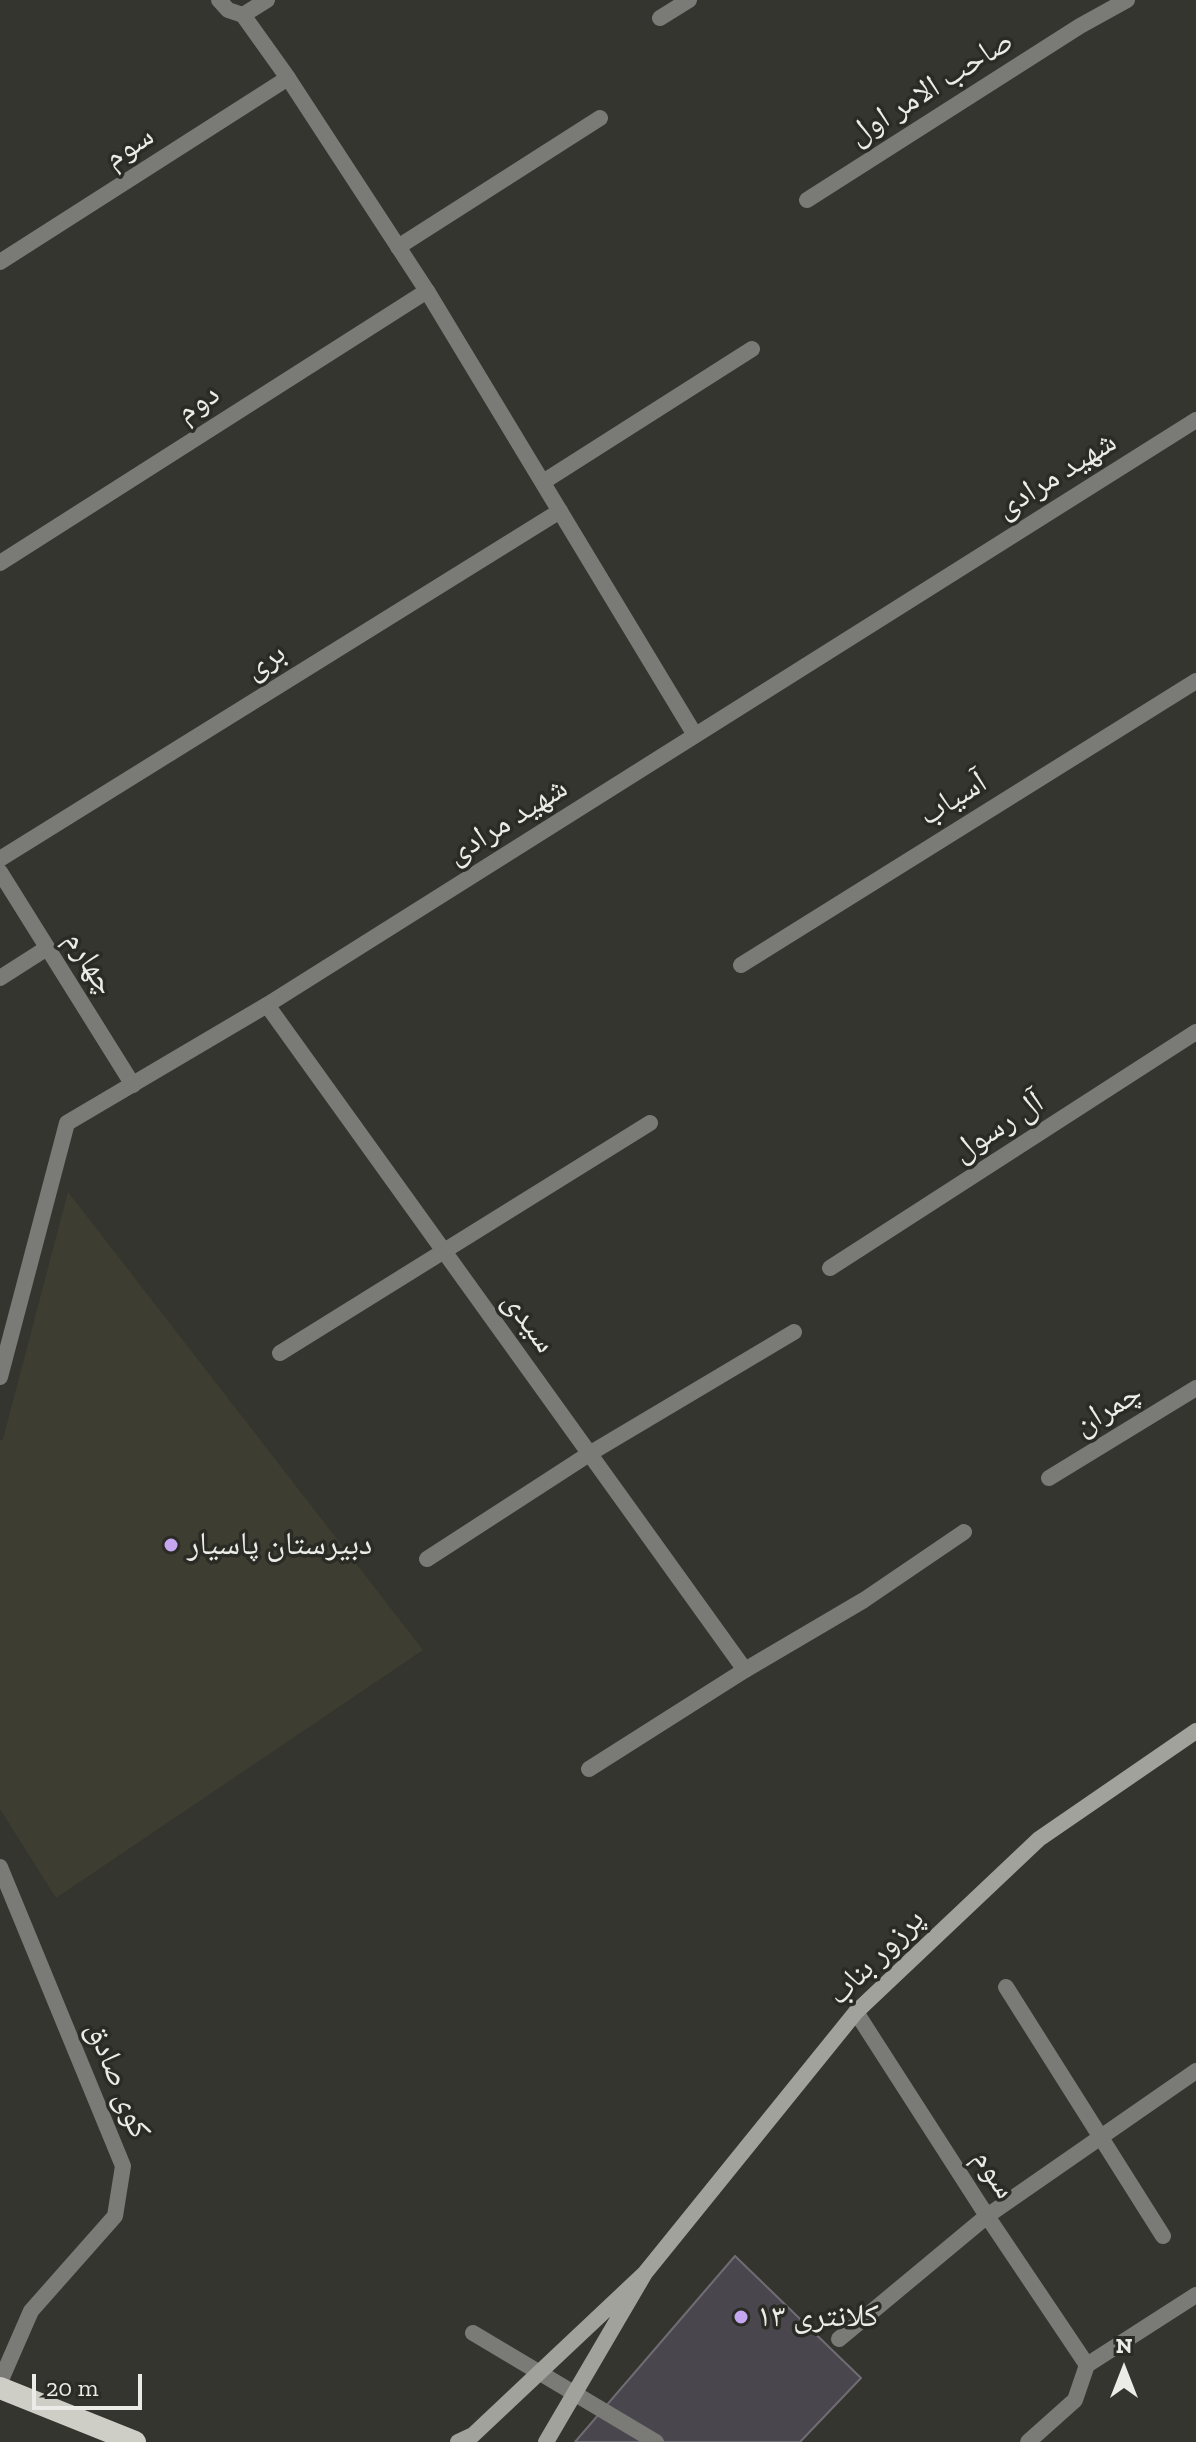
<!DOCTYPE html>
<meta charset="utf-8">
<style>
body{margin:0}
#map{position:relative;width:1196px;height:2442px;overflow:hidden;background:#35352f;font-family:"Zilla Slab",serif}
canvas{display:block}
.north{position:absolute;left:1084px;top:2330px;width:80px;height:80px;-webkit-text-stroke:6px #2b2b25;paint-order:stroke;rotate:0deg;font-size:22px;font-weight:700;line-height:32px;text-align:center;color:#ebebe7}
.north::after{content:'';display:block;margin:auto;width:28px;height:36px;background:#ebebe7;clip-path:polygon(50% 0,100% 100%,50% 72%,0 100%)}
.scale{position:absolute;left:32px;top:2374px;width:110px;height:36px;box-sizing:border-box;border:4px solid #ebebe7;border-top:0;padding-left:10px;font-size:24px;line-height:28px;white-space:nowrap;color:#ebebe7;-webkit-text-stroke:6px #2b2b25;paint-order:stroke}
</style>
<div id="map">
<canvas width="1196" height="2442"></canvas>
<div class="north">N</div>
<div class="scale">20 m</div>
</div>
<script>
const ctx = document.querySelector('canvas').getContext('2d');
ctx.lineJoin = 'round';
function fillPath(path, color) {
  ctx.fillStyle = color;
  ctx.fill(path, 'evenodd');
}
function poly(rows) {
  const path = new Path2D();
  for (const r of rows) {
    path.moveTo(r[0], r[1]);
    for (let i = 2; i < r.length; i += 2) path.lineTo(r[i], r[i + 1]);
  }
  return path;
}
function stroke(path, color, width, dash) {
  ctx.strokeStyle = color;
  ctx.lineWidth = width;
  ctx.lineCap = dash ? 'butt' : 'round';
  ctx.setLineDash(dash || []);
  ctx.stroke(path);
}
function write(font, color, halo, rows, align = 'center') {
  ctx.font = font + ' "Zilla Slab","Noto Naskh Arabic",serif';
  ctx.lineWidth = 7;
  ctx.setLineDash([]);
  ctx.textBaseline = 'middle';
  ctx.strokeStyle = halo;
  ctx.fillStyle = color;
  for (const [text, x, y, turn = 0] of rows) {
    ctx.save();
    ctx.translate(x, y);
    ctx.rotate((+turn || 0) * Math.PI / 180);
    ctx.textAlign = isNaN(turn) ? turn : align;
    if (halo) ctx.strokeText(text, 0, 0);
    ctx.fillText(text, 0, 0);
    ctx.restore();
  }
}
fillPath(poly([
 [68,1192,423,1650,56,1898,0,1809,0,1441,3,1439]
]), '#3d3d31');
const building = poly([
 [735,2256,861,2378,800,2442,575,2442,735,2256]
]);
fillPath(building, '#49474d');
stroke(building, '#6f6d73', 2);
stroke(poly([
 [219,0,228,10,243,15,267,0],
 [660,18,689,0],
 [807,200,1080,26,1127,0],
 [398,247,600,118],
 [0,262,288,78],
 [543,482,752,349],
 [0,563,427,291],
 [0,859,560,511],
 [0,978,47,948],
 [830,1268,1196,1032],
 [280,1353,650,1123],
 [427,1559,589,1454,794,1332],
 [589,1769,745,1670,864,1600,964,1532],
 [1006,1987,1163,2236],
 [856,2012,987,2216,1087,2365],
 [473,2333,656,2442],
 [839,2339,987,2216,1196,2071],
 [1087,2365,1196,2295],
 [1028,2442,1075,2400,1087,2365]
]), '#7a7b77', 16);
stroke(poly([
 [243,15,288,78,427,291,695,735],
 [0,872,133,1085],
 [741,965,1196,681],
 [267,1005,745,1670],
 [1049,1478,1196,1388],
 [0,1867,123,2166,115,2216,31,2311,0,2382]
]), '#7a7b77', 16);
stroke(poly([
 [0,1377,67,1123,267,1005,1196,420]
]), '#7a7b77', 16);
stroke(poly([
 [645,2273,856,2012,1039,1839,1196,1731],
 [458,2442,473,2435,645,2273,546,2442]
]), '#a2a29d', 16);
stroke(poly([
 [0,2388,135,2442]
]), '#cecec7', 22);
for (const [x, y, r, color] of [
 [171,1545,8,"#c5a7f1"],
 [741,2317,8,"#c5a7f1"]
]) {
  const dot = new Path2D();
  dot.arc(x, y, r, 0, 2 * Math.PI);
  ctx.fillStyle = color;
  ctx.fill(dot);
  stroke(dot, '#2b2b25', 3);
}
write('32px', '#ebebe7', '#2b2b25', [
 ["صاحب الامر اول",931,88,-32],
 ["سوم",129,147,-33],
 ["دوم",198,403,-33],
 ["شهید مرادی",1056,475,-32],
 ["بری",265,661,-32],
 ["آسیاب",953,799,-32],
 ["شهید مرادی",507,821,-32],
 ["چهارم",90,963,58],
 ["آل رسول",998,1127,-33],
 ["سیدی",529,1322,54],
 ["چمران",1108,1409,-31],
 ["پرزور بناب",876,1957,-45],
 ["کوی صادق",118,2080,68],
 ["سوم",994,2174,57]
]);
write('32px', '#ebebe7', '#2b2b25', [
 ["دبیرستان پاسیار",187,1545],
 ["کلانتری ۱۳",757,2317]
], 'left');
</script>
